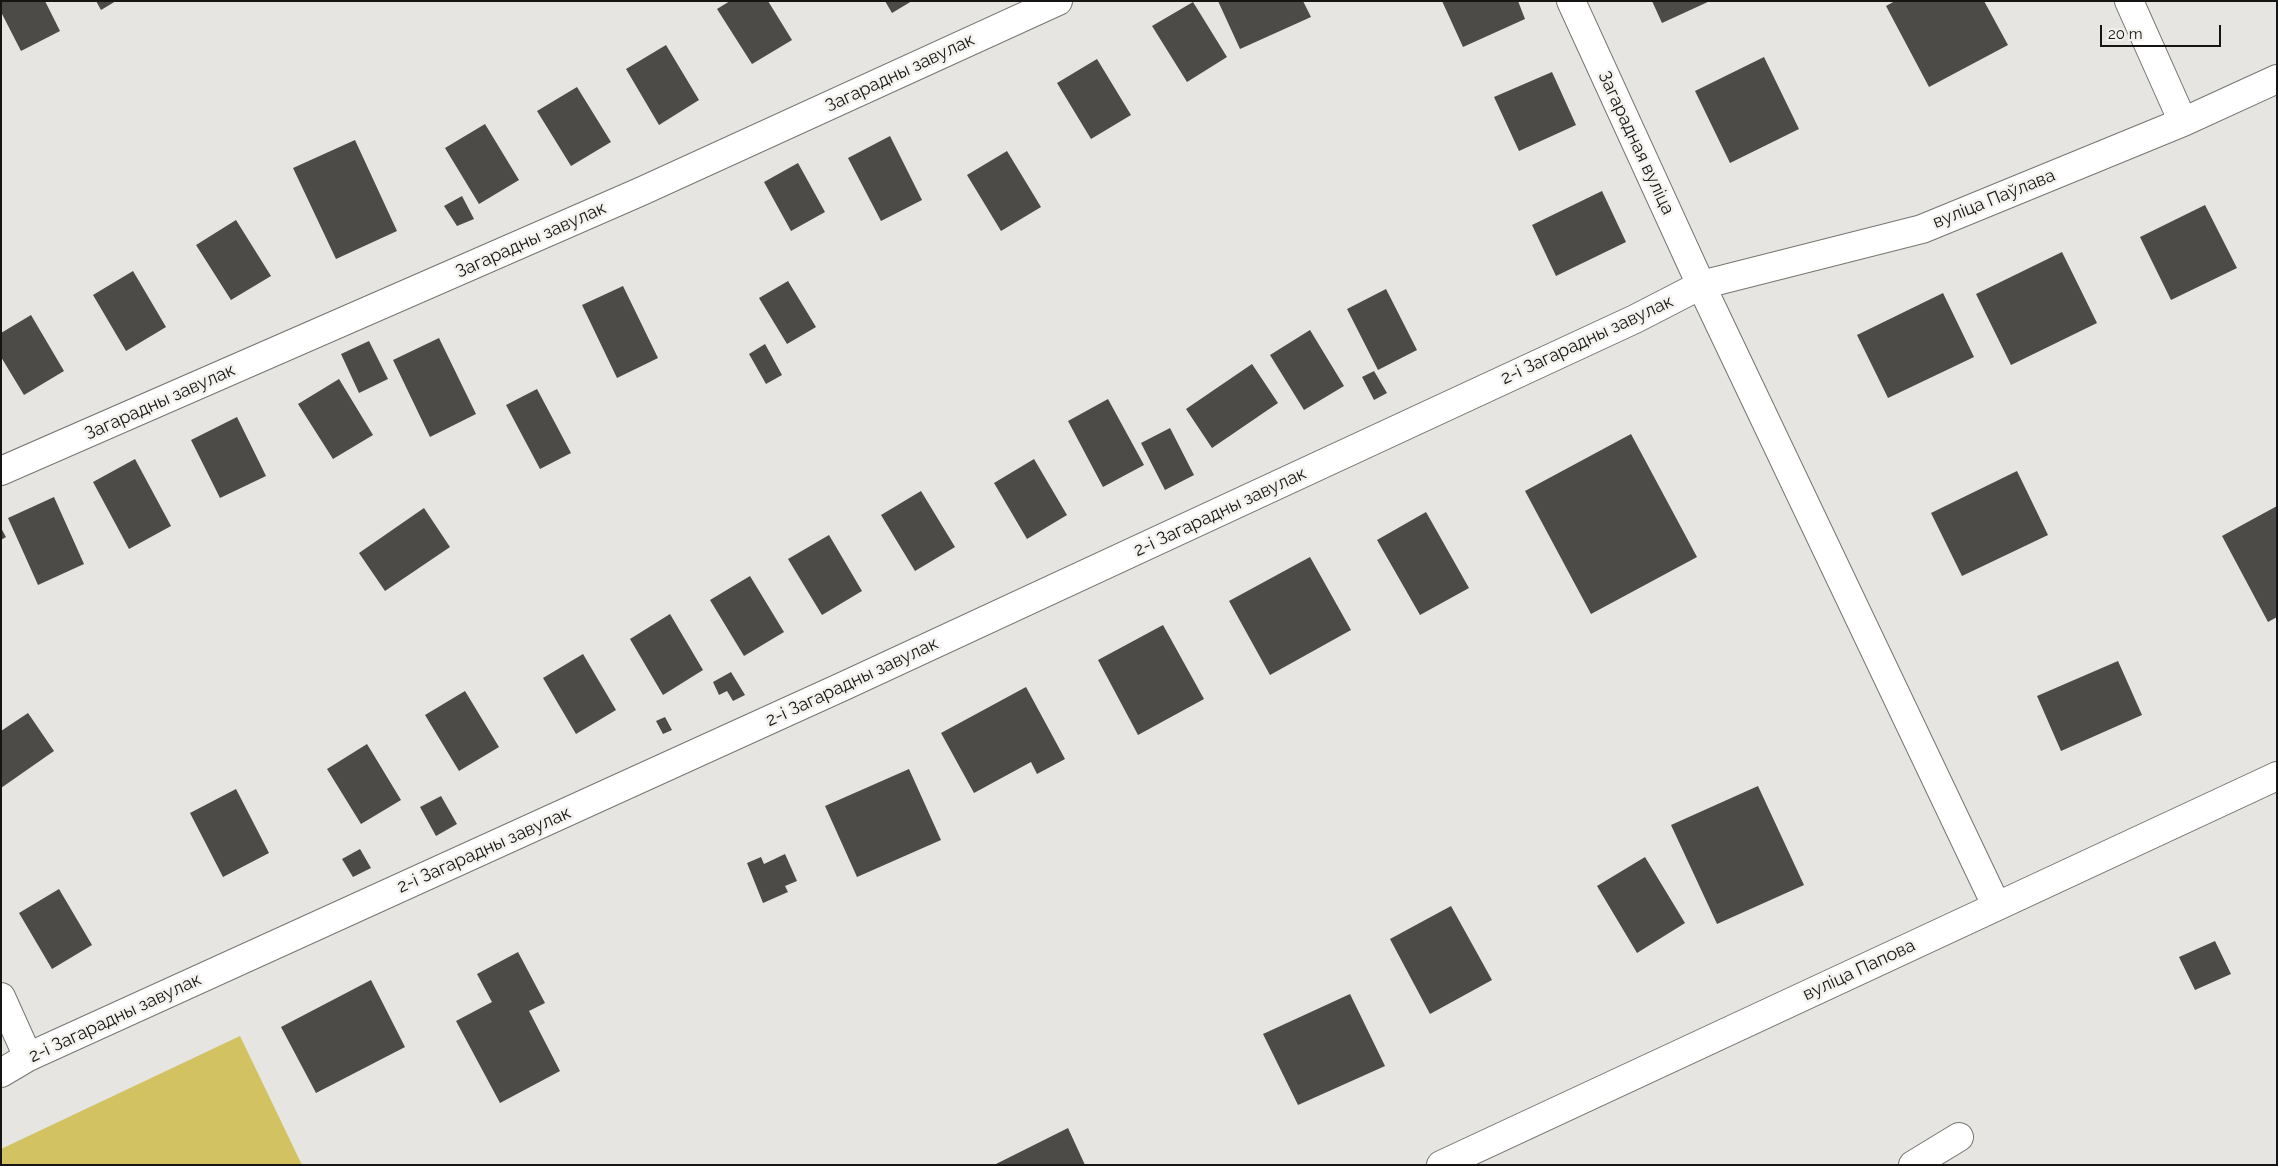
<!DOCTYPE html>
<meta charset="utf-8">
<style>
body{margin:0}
#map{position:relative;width:2278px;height:1166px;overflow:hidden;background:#e6e5e1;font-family:Raleway,sans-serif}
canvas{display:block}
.frame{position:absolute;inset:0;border:2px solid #161514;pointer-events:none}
.scale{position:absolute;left:2100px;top:25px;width:121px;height:22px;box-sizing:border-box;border:2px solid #161514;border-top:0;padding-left:6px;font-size:15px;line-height:18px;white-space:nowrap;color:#161514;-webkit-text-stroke:4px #f3f2ee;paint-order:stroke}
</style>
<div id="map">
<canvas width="2278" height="1166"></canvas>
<div class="frame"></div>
<div class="scale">20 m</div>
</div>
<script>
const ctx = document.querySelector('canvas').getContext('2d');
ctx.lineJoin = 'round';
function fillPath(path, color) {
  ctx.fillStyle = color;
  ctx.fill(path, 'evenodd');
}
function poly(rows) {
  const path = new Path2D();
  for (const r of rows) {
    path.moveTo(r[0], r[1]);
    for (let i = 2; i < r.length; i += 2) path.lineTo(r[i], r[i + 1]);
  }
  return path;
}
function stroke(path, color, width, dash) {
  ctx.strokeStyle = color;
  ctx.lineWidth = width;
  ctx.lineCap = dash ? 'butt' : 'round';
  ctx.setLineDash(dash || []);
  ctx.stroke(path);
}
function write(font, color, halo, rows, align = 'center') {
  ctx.font = font + ' Raleway,sans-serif';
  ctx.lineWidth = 5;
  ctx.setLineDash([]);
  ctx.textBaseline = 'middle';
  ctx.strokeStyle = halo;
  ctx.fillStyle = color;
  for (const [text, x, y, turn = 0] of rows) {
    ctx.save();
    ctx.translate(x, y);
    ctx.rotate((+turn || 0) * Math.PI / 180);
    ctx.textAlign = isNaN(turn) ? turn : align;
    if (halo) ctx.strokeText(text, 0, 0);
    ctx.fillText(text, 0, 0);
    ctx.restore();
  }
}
fillPath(poly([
 [240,1036,302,1165,1,1165,1,1149]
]), '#d2c262');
fillPath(poly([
 [1,1,45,1,60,31,21,51,1,12],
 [96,1,116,1,101,10],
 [730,1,768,1,792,40,752,64,717,9],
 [885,1,912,1,892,13],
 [1218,1,1303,1,1311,17,1240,49],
 [1442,1,1518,1,1525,19,1463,47],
 [1652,1,1710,1,1662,23],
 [1895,1,1984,1,2008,45,1929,87,1886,6],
 [1193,2,1227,57,1187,82,1152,26],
 [666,45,699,100,659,125,626,69],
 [1764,57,1799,129,1730,163,1695,91],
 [1097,59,1131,115,1091,139,1057,83],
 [1552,72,1576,125,1519,151,1494,97],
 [577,87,611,142,571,166,537,111],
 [485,124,519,180,479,204,445,148],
 [890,136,922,200,881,221,848,158],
 [355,140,397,231,336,259,293,168],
 [1007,151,1041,207,1001,231,967,175],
 [798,163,825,212,791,231,764,182],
 [1602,191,1626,242,1556,276,1532,225],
 [462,196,474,219,457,226,444,206],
 [2205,205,2237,268,2171,300,2140,237],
 [236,220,271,276,231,300,196,245],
 [2062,252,2097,323,2011,365,1976,294],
 [133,271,166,327,126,351,93,295],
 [788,281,816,327,787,344,759,298],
 [623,286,658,358,617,378,582,305],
 [1386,289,1417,350,1378,370,1347,309],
 [1943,293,1974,357,1888,398,1857,335],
 [31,315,64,371,24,395,1,357,1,333],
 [1310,330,1344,386,1304,410,1270,355],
 [439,338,476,414,430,437,393,360],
 [369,341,388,379,359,393,341,354],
 [765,344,782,375,766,384,749,354],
 [1252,364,1278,403,1212,448,1186,409],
 [1374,371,1387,393,1374,400,1362,377],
 [339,379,373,435,333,459,298,404],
 [537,389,571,453,540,469,506,405],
 [1108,399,1144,465,1103,487,1068,421],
 [237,417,266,476,220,498,191,440],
 [1170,428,1194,475,1165,490,1141,443],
 [1631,434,1697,557,1591,614,1525,491],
 [135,459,171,526,129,549,93,482],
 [1034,459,1067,515,1027,539,994,483],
 [2017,471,2048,535,1962,576,1931,513],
 [921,491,955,547,915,571,881,515],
 [54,497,84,564,38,585,8,518],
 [2277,506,2277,617,2268,622,2222,536],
 [424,508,450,547,385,591,359,553],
 [1426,512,1469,588,1420,615,1377,540],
 [1,528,6,537,1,540],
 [829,535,862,591,822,615,788,559],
 [1310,557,1351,630,1270,675,1229,601],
 [750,576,784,632,744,656,710,600],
 [670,614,703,670,663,695,630,639],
 [1163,625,1204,699,1138,735,1098,660],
 [583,654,616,710,576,734,543,678],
 [2118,661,2142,715,2061,751,2037,696],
 [731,672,745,695,733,701,727,691,719,695,713,682],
 [1026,687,1065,759,1037,774,1031,762,974,793,941,733],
 [465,691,499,747,459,771,425,715],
 [28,713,54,751,1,788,1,731],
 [665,717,672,730,663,734,656,721],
 [367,744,401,800,361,824,327,769],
 [909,769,941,840,857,877,825,806],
 [1758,786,1804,885,1717,924,1671,825],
 [236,789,269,853,223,877,190,813],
 [441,796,457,824,436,836,420,807],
 [360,849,371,868,353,877,342,859],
 [785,854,797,881,785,886,788,892,763,903,747,863,761,857,764,864],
 [1645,857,1685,923,1637,953,1597,886],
 [59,889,92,945,52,969,19,913],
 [1451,906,1492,980,1430,1014,1390,939],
 [2215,941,2231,974,2195,990,2179,957],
 [518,952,545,1003,529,1011,560,1071,500,1103,456,1021,492,1002,477,974],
 [371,980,405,1047,316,1093,281,1027],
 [1350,994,1385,1066,1298,1105,1263,1034],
 [1068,1128,1085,1165,994,1165]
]), '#4c4b48');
const minor = poly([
 [1571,1,1701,285,1996,905],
 [2129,1,2183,122],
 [1,471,642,191,1058,1],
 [1,997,28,1057],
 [1,1073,28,1057,846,685,1635,319,1701,285,1922,229,2183,122,2277,79],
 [1441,1165,2277,776],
 [1913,1165,1959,1137]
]);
stroke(minor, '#757571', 30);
stroke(minor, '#fff', 28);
write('18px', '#161514', '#f3f2ee', [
 ["Загарадны завулак",900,73,-25],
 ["Загарадная вуліца",1636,143,65],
 ["вуліца Паўлава",1994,199,-22],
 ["Загарадны завулак",531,240,-24],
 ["2-і Загарадны завулак",1587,340,-25],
 ["Загарадны завулак",160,402,-24],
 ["2-і Загарадны завулак",1220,512,-25],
 ["2-і Загарадны завулак",852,682,-25],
 ["2-і Загарадны завулак",484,850,-24],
 ["вуліца Папова",1859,970,-25],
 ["2-і Загарадны завулак",115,1018,-25]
]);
</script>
